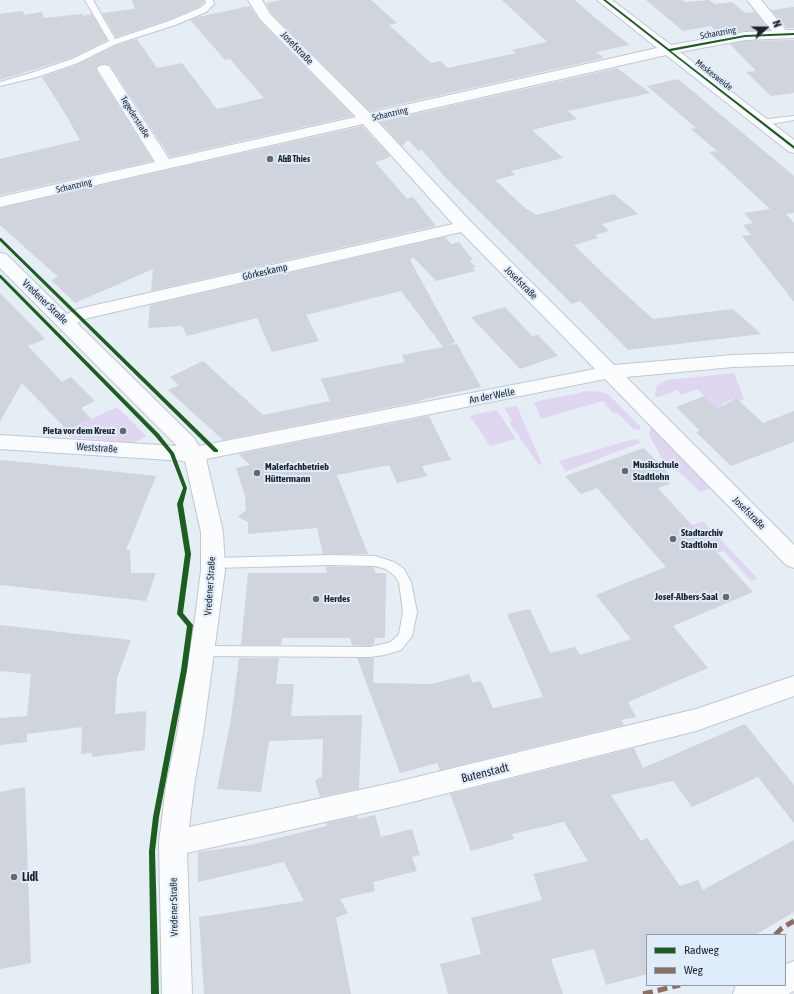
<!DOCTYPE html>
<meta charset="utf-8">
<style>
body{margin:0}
#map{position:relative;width:794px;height:994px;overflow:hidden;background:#e5edf5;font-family:"Asap Condensed",sans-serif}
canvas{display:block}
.legend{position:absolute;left:646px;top:934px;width:140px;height:52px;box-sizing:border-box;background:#deecfc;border:1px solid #919ca8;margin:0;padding:5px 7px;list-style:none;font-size:12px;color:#1e2329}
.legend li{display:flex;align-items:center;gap:8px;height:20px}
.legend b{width:20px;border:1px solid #919ca8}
.north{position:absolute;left:746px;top:8px;width:40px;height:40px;-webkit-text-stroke:3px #deecfc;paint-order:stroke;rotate:69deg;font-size:11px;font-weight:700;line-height:16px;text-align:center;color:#1e2329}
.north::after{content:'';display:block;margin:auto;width:14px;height:18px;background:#1e2329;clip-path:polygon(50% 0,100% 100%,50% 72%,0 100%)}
</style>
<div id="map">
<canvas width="794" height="994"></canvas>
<ul class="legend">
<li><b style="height:5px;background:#1b5e20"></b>Radweg</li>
<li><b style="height:5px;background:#8d6e63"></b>Weg</li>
</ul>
<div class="north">N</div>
</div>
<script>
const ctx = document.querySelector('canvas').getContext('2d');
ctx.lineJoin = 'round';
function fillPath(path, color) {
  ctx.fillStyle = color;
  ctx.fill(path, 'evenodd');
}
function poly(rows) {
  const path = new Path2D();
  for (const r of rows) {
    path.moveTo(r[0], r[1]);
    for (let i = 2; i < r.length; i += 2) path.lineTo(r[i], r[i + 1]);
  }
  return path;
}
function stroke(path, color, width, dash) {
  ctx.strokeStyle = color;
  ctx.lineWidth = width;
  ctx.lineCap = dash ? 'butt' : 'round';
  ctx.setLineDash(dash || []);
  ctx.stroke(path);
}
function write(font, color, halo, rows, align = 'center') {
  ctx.font = font + ' "Asap Condensed",sans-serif';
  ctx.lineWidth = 4;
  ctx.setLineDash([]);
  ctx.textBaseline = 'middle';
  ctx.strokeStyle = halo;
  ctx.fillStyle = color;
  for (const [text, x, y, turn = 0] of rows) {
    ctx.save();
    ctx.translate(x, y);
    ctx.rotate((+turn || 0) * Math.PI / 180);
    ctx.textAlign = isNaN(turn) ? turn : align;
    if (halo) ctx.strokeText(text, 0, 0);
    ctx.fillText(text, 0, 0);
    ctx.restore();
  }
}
fillPath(poly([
 [734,373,744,399,739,401,733,399,723,404,722,408,718,409,697,389,681,395,677,390,656,398,655,394,657,386,667,380],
 [588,391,602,392,609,395,640,426,640,430,633,429,619,414,612,412,603,401,541,419,534,402],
 [517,406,542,464,539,465,509,422,512,421,504,408],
 [117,407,146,436,132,443,69,437,74,427],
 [497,410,516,439,490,446,470,416],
 [651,426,710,487,710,488,700,492,685,477,671,467,661,457,649,435],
 [634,439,639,440,640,443,566,471,559,461],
 [703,521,757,578,751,581,724,551,718,553,692,525]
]), '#e1d6f2');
fillPath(poly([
 [132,0,204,0,204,2,199,7,168,20,116,37,102,13,135,9],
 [281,0,371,0,397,23,389,25,431,63,440,61,448,68,516,53,512,50,547,42,502,0,575,0,594,17,630,45,596,52,604,58,370,111,271,13,266,3],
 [646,0,682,0,685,2,709,0,715,4,732,2,745,13,755,12,769,30,745,31,720,35,711,26,683,31],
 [250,6,259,20,353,116,170,157,110,65,104,64,99,65,96,70,153,161,0,195,0,159,80,140,66,115,42,77,79,64,117,45,137,39,157,68,182,63,217,109,264,98,230,59,225,60,190,20,198,17],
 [794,7,794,28,787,28,771,10],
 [23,11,24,15,42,12,44,18,82,14,83,16,92,14,107,40,71,58,0,80,0,14],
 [794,40,794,93,771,96,746,72,756,71,730,44,745,41],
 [617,68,650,93,568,111,577,119,532,130,563,158,511,171,515,175,495,180,526,209,537,215,614,194,638,214,602,224,609,231,595,235,598,238,574,245,610,280,653,319,733,309,761,334,628,350,580,301,572,304,446,178,422,150,419,151,408,140,402,146,380,122],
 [678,79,794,176,794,213,786,214,794,223,794,302,742,236,751,235,743,225,753,223,744,213,770,209,709,152,717,151,691,129,696,128,647,86],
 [362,126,390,156,388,158,375,162,407,199,413,197,436,226,151,291,153,269,75,303,51,280,58,277,0,225,0,208],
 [445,237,451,244,459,242,473,260,470,261,476,267,473,268,475,271,436,281,413,257,410,260,455,342,450,345,457,344,481,387,421,400,421,401,223,440,168,390,179,385,170,377,203,361,263,415,330,401,321,379,405,362,402,355,443,347,401,291,306,315,319,341,272,352,257,318,187,336,182,326,148,328,150,305],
 [0,293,45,339,28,346,62,382,71,377,95,401,81,408,91,419,67,430,22,383,0,421],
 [505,307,532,336,538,335,558,356,520,369,471,317],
 [704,396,718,409,736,398,763,423,794,411,794,442,731,466,696,432,700,431,676,407],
 [429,416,451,460,422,466,427,476,397,483,389,465,337,475,368,554,323,554,317,528,248,534,248,522,238,517,246,510,245,496,236,468,250,465,238,454],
 [644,448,668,473,662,475,670,484,658,488,753,592,673,626,708,668,628,702,636,717,621,720,624,725,440,770,437,763,400,773,357,658,374,658,373,683,432,684,469,674,473,683,481,681,493,708,543,697,507,614,530,609,550,653,575,647,580,655,631,639,596,595,666,567,597,488,581,494,565,476],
 [0,460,23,462,156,476,126,550,130,550,131,573,156,573,146,601,0,585],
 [326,567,373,567,376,573,386,573,385,638,375,638,374,644,370,646,352,645,350,638,282,638,281,645,241,645,248,573,327,573],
 [0,625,131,640,117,678,115,714,146,711,145,750,92,757,92,753,81,754,82,727,27,734,27,742,0,745,0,718,27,716,31,674,0,671],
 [239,658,279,658,276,684,294,684,291,716,362,715,359,789,320,797,315,780,322,777,323,739,269,741,261,792,217,789,231,719],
 [745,724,794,785,794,823,758,777,692,807,673,781,611,795,641,841,647,838,680,886,698,880,703,890,794,840,794,912,755,935,647,935,647,974,606,985,594,949,551,959,563,994,448,994,440,964,481,954,471,918,542,900,533,874,588,861,564,822,512,834,514,839,471,851,450,794,634,748,643,768],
 [25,787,31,963,0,969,0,792],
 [375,815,381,837,412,829,420,855,412,857,417,871,373,882,375,891,340,899,348,913,336,918,351,994,204,994,199,917,304,901,284,862,198,882,198,852,250,845,327,826,326,823,358,816,358,819]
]), '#d0d4dc');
const service = poly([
 [85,0,93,0,115,39,169,21,200,8,206,3,205,0,213,0,214,4,206,12,175,25,116,44,78,63,37,77,0,86,0,82,31,73,72,59,109,41,85,0],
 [794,116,794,120,760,126,756,123,760,120,794,116],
 [331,555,375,556,394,562,404,569,411,582,417,612,412,636,401,650,384,655,370,657,202,656,197,655,195,651,197,647,202,646,370,647,391,642,399,634,403,612,399,582,394,575,386,569,375,566,331,565,213,568,209,566,207,563,209,560,213,558,331,555]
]);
const minor = poly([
 [248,0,262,0,270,14,370,113,657,48,597,0,612,0,671,45,745,32,772,31,747,0,761,0,786,30,794,30,794,38,745,40,680,52,794,140,794,153,788,151,666,55,377,121,471,222,614,365,733,355,794,353,794,365,733,367,626,377,794,545,794,568,786,565,605,379,206,459,223,532,225,570,203,734,194,786,189,827,396,782,696,709,794,676,794,696,696,731,396,806,187,853,192,994,162,994,159,843,166,786,177,734,195,619,201,570,201,532,185,461,0,449,0,435,177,446,0,268,0,253,6,254,67,314,78,309,453,224,363,124,0,207,0,197,155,162,97,69,99,66,104,65,109,66,169,159,356,117,260,19,248,0],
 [461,232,595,369,199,446,194,438,77,323,84,319,461,232]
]);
const secondary = poly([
 [794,961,794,991,788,994,733,994,736,985,785,985,785,965,794,961]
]);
stroke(service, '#c2c8cf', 2);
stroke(minor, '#c2c8cf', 2);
stroke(secondary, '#c2c8cf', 2);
fillPath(service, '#fbfcfe');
fillPath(minor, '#fbfcfe');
fillPath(secondary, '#fbfcfe');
stroke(poly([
 [775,935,782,928,794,921],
 [643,994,680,985]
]), '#8d6e63', 5, [10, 5]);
fillPath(poly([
 [603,0,606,0,669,49,745,35,794,33,794,35,745,37,671,51,794,146,794,149,603,0],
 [0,238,1,238,218,450,218,452,214,452,0,241,0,238],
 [0,275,1,275,159,434,174,453,187,488,183,504,191,554,183,613,193,625,187,670,159,817,155,851,159,994,151,994,149,851,153,817,181,670,187,626,177,614,185,554,177,504,183,488,170,454,155,436,0,278,0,275]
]), '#1b5e20');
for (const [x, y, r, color] of [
 [270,159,4,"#646a70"],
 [123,431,4,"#646a70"],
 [625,471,4,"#646a70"],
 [257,473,4,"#646a70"],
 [673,539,4,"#646a70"],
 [726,597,4,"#646a70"],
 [316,599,4,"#646a70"],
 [14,877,4,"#646a70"]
]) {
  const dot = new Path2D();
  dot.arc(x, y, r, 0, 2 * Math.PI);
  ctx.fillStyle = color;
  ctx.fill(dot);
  stroke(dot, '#deecfc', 1.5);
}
write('9px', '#1e2329', '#deecfc', [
 ["Schanzring",718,33,-10],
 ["Meskesweide",714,75,38],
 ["Schanzring",390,114,-13],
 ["Tegederstraße",135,117,58],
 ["Schanzring",74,186,-13]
]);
write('bold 9px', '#1e2329', '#deecfc', [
 ["A&B Thies",278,159]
], 'left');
write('10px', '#1e2329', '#deecfc', [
 ["Josefstraße",297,48,46],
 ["Görkeskamp",265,272,-13],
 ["Josefstraße",521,283,45],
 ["Vredener Straße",45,302,44],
 ["An der Welle",492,396,-11],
 ["Weststraße",97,448,4],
 ["Josefstraße",749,513,45],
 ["Vredener Straße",210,586,-86],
 ["Vredener Straße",174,907,-91]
]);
write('bold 10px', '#1e2329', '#deecfc', [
 ["Pieta vor dem Kreuz",115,431,"right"],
 ["Musikschule",633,465],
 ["Stadtlohn",633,477],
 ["Malerfachbetrieb",265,467],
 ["Hüttermann",265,479],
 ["Stadtarchiv",681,533],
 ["Stadtlohn",681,545],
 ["Josef-Albers-Saal",718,597,"right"],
 ["Herdes",324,599]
], 'left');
write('12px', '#1e2329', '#deecfc', [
 ["Butenstadt",485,773,-14]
]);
write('bold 12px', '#1e2329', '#deecfc', [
 ["Lidl",22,877]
], 'left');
</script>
